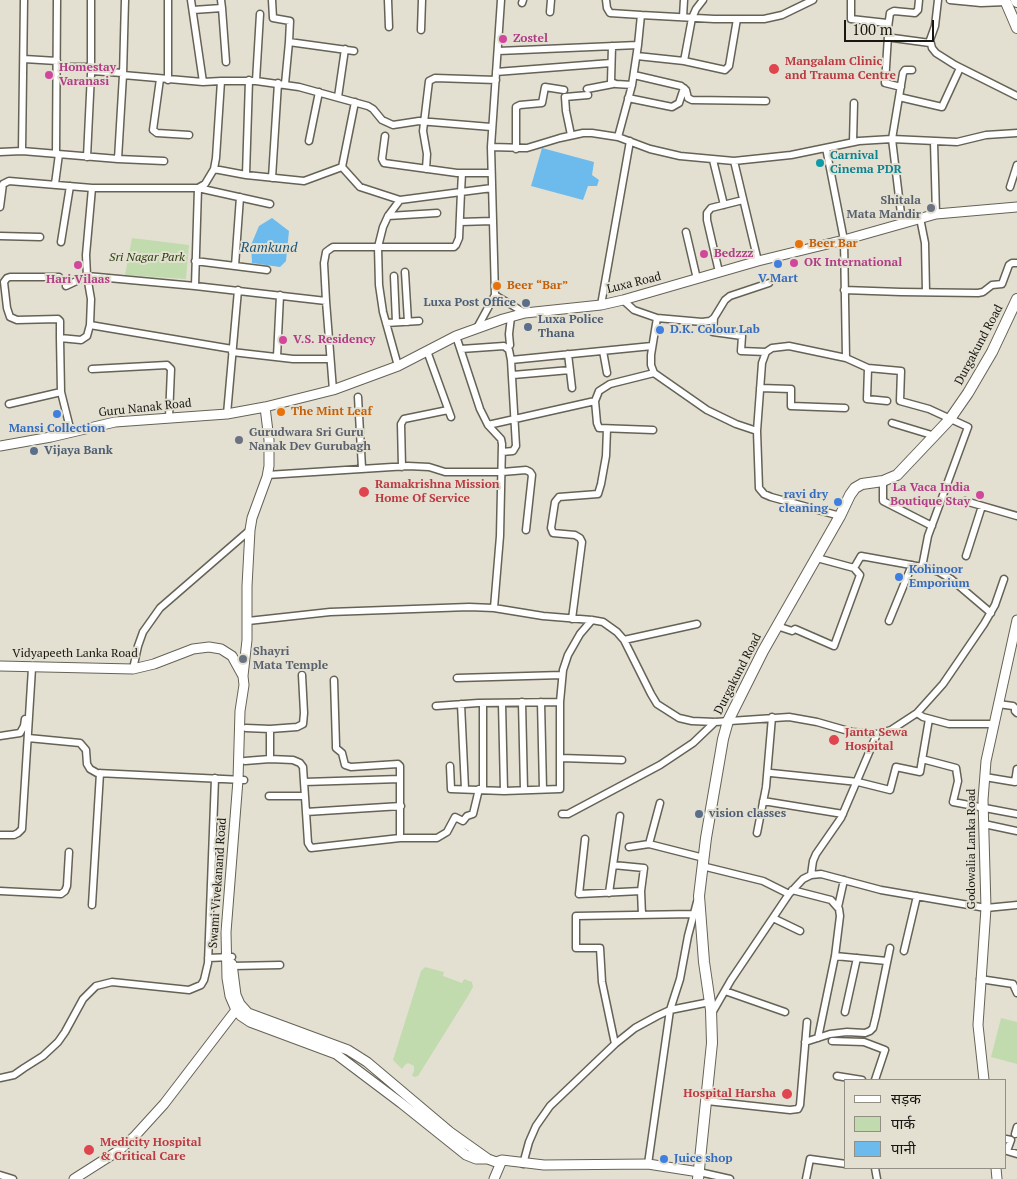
<!DOCTYPE html>
<meta charset="utf-8">
<style>
body{margin:0}
#map{position:relative;width:1017px;height:1179px;overflow:hidden;background:#e3e0d2;font-family:"PT Serif","Noto Sans Devanagari",serif}
canvas{display:block}
.legend{position:absolute;left:844px;top:1079px;width:162px;height:90px;box-sizing:border-box;background:#e3e0d2;border:1px solid #929085;margin:0;padding:6px 9px;list-style:none;font-size:15px;color:#181712}
.legend li{display:flex;align-items:center;gap:10px;height:25px}
.legend b{width:25px;border:1px solid #929085}
.scale{position:absolute;left:844px;top:20px;width:90px;height:22px;box-sizing:border-box;border:2px solid #181712;border-top:0;padding-left:6px;font-size:15px;line-height:18px;white-space:nowrap;color:#181712;-webkit-text-stroke:4px #e3e0d2;paint-order:stroke}
</style>
<div id="map">
<canvas width="1017" height="1179"></canvas>
<ul class="legend">
<li><b style="height:6px;background:#fff"></b>सड़क</li>
<li><b style="height:14px;background:#c1dbae"></b>पार्क</li>
<li><b style="height:14px;background:#6dbaed"></b>पानी</li>
</ul>
<div class="scale">100 m</div>
</div>
<script>
const ctx = document.querySelector('canvas').getContext('2d');
ctx.lineJoin = 'round';
function fillPath(path, color) {
  ctx.fillStyle = color;
  ctx.fill(path, 'evenodd');
}
function poly(rows) {
  const path = new Path2D();
  for (const r of rows) {
    path.moveTo(r[0], r[1]);
    for (let i = 2; i < r.length; i += 2) path.lineTo(r[i], r[i + 1]);
  }
  return path;
}
function stroke(path, color, width, dash) {
  ctx.strokeStyle = color;
  ctx.lineWidth = width;
  ctx.lineCap = dash ? 'butt' : 'round';
  ctx.setLineDash(dash || []);
  ctx.stroke(path);
}
function write(font, color, halo, rows, align = 'center') {
  ctx.font = font + ' "PT Serif",serif';
  ctx.lineWidth = 4;
  ctx.setLineDash([]);
  ctx.textBaseline = 'middle';
  ctx.strokeStyle = halo;
  ctx.fillStyle = color;
  for (const [text, x, y, turn = 0] of rows) {
    ctx.save();
    ctx.translate(x, y);
    ctx.rotate((+turn || 0) * Math.PI / 180);
    ctx.textAlign = isNaN(turn) ? turn : align;
    if (halo) ctx.strokeText(text, 0, 0);
    ctx.fillText(text, 0, 0);
    ctx.restore();
  }
}
fillPath(poly([
 [132,238,189,245,186,279,125,275],
 [425,967,444,972,443,976,462,983,464,979,472,982,473,987,468,996,418,1076,414,1077,412,1075,414,1071,414,1066,408,1063,405,1065,402,1069,393,1060,421,971],
 [1001,1018,1017,1022,1017,1064,991,1057]
]), '#c1dbae');
fillPath(poly([
 [542,148,594,162,592,175,599,180,597,186,588,186,583,200,531,186],
 [272,218,289,231,286,261,280,267,252,263,251,245,259,226]
]), '#6dbaed');
const street = poly([
 [168,0,168,80],
 [191,0,203,82],
 [221,0,222,8],
 [272,0,273,18,290,21,289,42],
 [388,0,389,27],
 [606,0,607,8,610,13,641,15],
 [703,0,696,9,692,18,684,61,725,70,729,66,737,19],
 [851,0,851,19,887,23],
 [919,0,918,10,915,13,894,11,890,13,887,34,893,38,930,43],
 [938,0,935,26,930,40,932,48,936,53,955,65,1017,96],
 [950,0,981,3,1006,2],
 [522,3,523,0],
 [193,10,222,8,226,62],
 [550,12,551,0],
 [683,17,684,0],
 [421,30,422,0],
 [888,36,885,83,901,87],
 [612,46,611,82,616,84,632,85],
 [498,51,638,45],
 [637,56,684,61],
 [24,59,57,61],
 [57,67,90,67],
 [91,71,123,73],
 [496,72,611,63],
 [634,75,681,86,686,90,688,98,692,100,766,101],
 [160,79,153,130,157,133,189,135],
 [221,81,256,81,299,87,368,106,373,109,382,120,393,125,419,121,491,127],
 [256,81,260,14],
 [285,84,289,42,354,51],
 [587,89,613,84],
 [338,97,345,49],
 [899,97,942,107,960,68],
 [628,98,672,107,679,103,684,88],
 [571,135,566,111,565,97,588,95],
 [385,136,382,159,384,163,457,173,491,173],
 [618,137,632,85,638,45,641,15,714,19,764,19,782,15,813,0],
 [309,141,319,92],
 [853,142,854,103],
 [934,142,936,214],
 [491,147,527,148,560,138,583,133,592,133,618,137,650,149,680,156,734,161,791,155,859,141,892,139,957,142,986,135,1017,133],
 [826,148,844,240,846,358],
 [516,149,516,107,520,105,542,103,545,87,564,90],
 [22,151,24,0],
 [0,152,22,151,118,159,123,75,125,0],
 [56,154,57,0],
 [87,157,91,74,91,0],
 [118,159,164,161],
 [713,160,724,205],
 [734,161,757,257],
 [342,167,355,102],
 [214,169,246,175,304,181,342,167,360,187,400,200],
 [426,169,427,154,423,131,429,81,435,78,496,80],
 [246,175,249,80],
 [272,178,278,83],
 [55,184,59,154],
 [1010,187,1017,165],
 [92,188,86,255,87,276,195,286,198,188,270,204],
 [0,207,3,184,9,181,92,188,198,188,205,184,214,169,216,158,221,81,203,82,123,75],
 [388,216,437,213],
 [920,218,925,243,926,292],
 [460,222,492,221],
 [902,222,892,139,903,73,905,70,912,70],
 [686,232,697,279],
 [0,236,40,237],
 [61,242,70,186],
 [195,261,267,270],
 [235,266,240,197],
 [405,272,408,322],
 [719,272,707,220,707,213,711,208,743,200],
 [394,276,396,322],
 [59,277,10,277,7,278,4,282,7,308,10,317,17,320,58,319,60,321,60,338],
 [66,286,87,276,91,299,90,325,87,336,81,340,60,338,61,392,71,432],
 [195,286,326,301,333,390],
 [844,290,901,292,978,293,983,292,992,285,1002,284,1009,265,1012,263,1017,263],
 [495,295,525,313],
 [623,300,634,310,657,318,651,355,651,365,654,373,707,410,736,424,757,431,759,488,764,494,771,497,840,516],
 [326,301,324,263,326,252,330,249,333,247,454,247,456,245,459,238,461,192,492,188],
 [601,305,630,141],
 [657,318,702,322,710,321,714,318,725,300,730,296,769,283],
 [714,318,713,332,742,336,741,351,766,352],
 [386,323,419,321],
 [90,325,232,349],
 [477,328,495,295,491,147,501,0],
 [456,336,480,409,488,425,501,439,502,444,500,536,494,608],
 [510,345,509,334,511,317],
 [461,349,504,346,509,350,511,360,652,346],
 [427,351,451,417],
 [603,351,607,373],
 [232,352,293,359,330,359],
 [568,354,572,388],
 [277,357,280,295],
 [398,366,383,312,379,285,378,247,383,227,388,216,400,200,461,192,462,173],
 [868,368,867,399,887,401],
 [92,369,167,365,171,369,169,417],
 [513,375,570,370],
 [760,388,791,389,791,406,845,408],
 [358,397,362,468],
 [595,401,597,423,599,428,653,430],
 [9,404,61,392],
 [227,414,238,290],
 [892,423,935,436],
 [488,425,595,401,599,391,610,384,654,373],
 [757,431,762,363,766,352,772,348,789,346,846,358,868,368,901,371,900,401,929,409,968,427,928,536,922,567,939,572,951,579,991,613],
 [502,452,513,451,516,446,511,360],
 [402,467,401,424,404,419,448,410],
 [267,475,408,466,429,467,445,472,502,472,526,470,530,472,532,475,526,530],
 [883,481,883,501,932,526],
 [965,501,1017,516],
 [966,556,982,506],
 [854,568,861,556,922,567],
 [572,619,582,542,580,538,575,535,553,533,551,528,555,502,559,497,598,494,601,484,606,456,607,429],
 [248,621,330,612,469,607,494,608,543,616,592,620,603,622,617,632,624,640,651,694,657,704,679,718,692,721,715,722,789,717,817,722,852,732,877,734,891,730,917,713,943,684,984,624,995,605,1004,579],
 [889,621,912,565],
 [777,626,792,631,795,629,834,646,860,575,854,568,817,558],
 [624,640,697,624],
 [133,669,138,646,143,632,160,608,250,530],
 [457,678,562,675],
 [334,680,336,745,336,748,342,753,345,765,351,767,398,764,400,766,400,779],
 [522,702,524,790],
 [541,702,543,789],
 [483,703,483,790],
 [502,703,504,791],
 [461,704,465,789],
 [998,704,1013,706,1015,708,1015,711,1017,713],
 [436,706,478,703,560,702,563,670,568,655,580,634,592,620],
 [917,713,923,717,949,724,994,724],
 [246,728,270,729,270,759,293,760,300,763,303,767,304,782,400,779,400,838,311,848,308,843,306,812],
 [270,729,297,727,303,724,304,713,302,675],
 [0,736,20,733,24,726,25,719],
 [28,738,80,743,86,750,87,764,90,769,97,773,244,780],
 [561,758,622,760],
 [922,759,956,768,958,781,953,802,1017,814],
 [245,761,270,759],
 [450,766,451,789,504,791,560,789,560,702],
 [771,773,858,782,890,790,896,767,920,772,929,719],
 [985,777,1015,782,1017,769],
 [304,782,306,812,401,806],
 [269,796,305,796],
 [763,801,843,814],
 [660,803,649,844,704,858],
 [562,814,568,814,660,765,693,743,715,722],
 [984,824,1017,831],
 [757,833,766,787,772,717],
 [0,835,14,835,18,833,22,829,32,668],
 [400,838,437,838,447,832,455,817,463,821,467,816,473,814,479,789],
 [585,839,579,894,641,891,642,915],
 [629,847,649,844],
 [613,865,644,868,641,891],
 [702,866,763,881,789,894],
 [811,875,813,861,816,854,841,818,877,734],
 [792,890,831,900,839,909,840,916,835,956,818,1038],
 [0,891,61,894,65,891,67,886,69,852],
 [609,893,620,816],
 [92,905,100,773],
 [838,907,844,880],
 [773,918,800,931],
 [904,951,917,896],
 [835,956,887,961],
 [208,958,232,957],
 [232,966,280,965],
 [980,979,1013,984,1017,993],
 [725,991,785,1012],
 [845,1012,857,958],
 [712,1013,731,980,789,894,803,879,811,875,821,874,881,890,986,908,1017,905],
 [832,1041,864,1042,885,1050,875,1080],
 [805,1042,830,1034,847,1032,865,1033,870,1031,873,1028,876,1016,890,948],
 [615,1044,602,982,600,948,576,948,576,916,693,914],
 [837,1076,862,1080],
 [0,1078,14,1075,24,1068,43,1056,58,1042,65,1032,83,999,96,986,112,982,189,990,201,985,204,980,208,963,215,778],
 [707,1101,790,1110,798,1109,800,1105,807,1022],
 [1015,1134,1017,1127],
 [1006,1139,1011,1140,1007,1151,1017,1154],
 [523,1164,529,1142,536,1126,550,1106,615,1044,635,1028,657,1016,670,1010,710,1002],
 [648,1164,670,1010,680,979,688,936,697,902],
 [875,1168,877,1179],
 [699,1172,730,1179],
 [0,1175,13,1179],
 [806,1179,810,1159,846,1164]
]);
const secondary = poly([
 [0,446,51,437,115,422,227,414,265,407,333,390,398,366,456,336,503,319,525,313,601,305,623,300,758,261,844,240,936,214,1017,207],
 [0,666,133,669,154,664,193,649,209,647,221,649,232,656,243,676,244,685,240,711,238,780,226,932,227,978,230,996,236,1010,241,1016,250,1022,336,1054,401,1103,466,1155,476,1159,488,1159],
 [243,676,247,640,247,586,250,530,252,518,267,477,269,466,269,440,265,407],
 [232,964,236,995,240,1004,248,1013,348,1050,367,1062,450,1132,488,1159,496,1162,502,1160,544,1165,648,1164,699,1172],
 [984,1080,978,1025,986,908,983,800,986,761,1017,620],
 [996,1168,997,1179],
 [74,1179,118,1151,134,1137,164,1104,236,1010],
 [494,1179,502,1160]
]);
const primary = poly([
 [1005,0,1017,28],
 [1016,0,1017,2],
 [698,1179,712,1043,711,1010,704,962,699,896,706,838,723,739,728,721,763,651,840,516,850,495,855,488,862,484,883,481,897,475,950,419,968,393,992,352,1017,299]
]);
stroke(street, '#656256', 9);
stroke(secondary, '#656256', 11);
stroke(primary, '#656256', 12);
stroke(street, '#fff', 6);
stroke(secondary, '#fff', 9);
stroke(primary, '#fff', 10);
for (const [x, y, r, color] of [
 [503,39,5,"#d1479c"],
 [774,69,6,"#e0444e"],
 [49,75,5,"#d1479c"],
 [820,163,5,"#0f9aa8"],
 [931,208,5,"#6b7280"],
 [799,244,5,"#e8710a"],
 [704,254,5,"#d1479c"],
 [794,263,5,"#d1479c"],
 [778,264,5,"#3f7fe0"],
 [78,265,5,"#d1479c"],
 [497,286,5,"#e8710a"],
 [526,303,5,"#5c6f8a"],
 [528,327,5,"#5c6f8a"],
 [660,330,5,"#3f7fe0"],
 [283,340,5,"#d1479c"],
 [281,412,5,"#e8710a"],
 [57,414,5,"#3f7fe0"],
 [239,440,5,"#6b7280"],
 [34,451,5,"#5c6f8a"],
 [364,492,6,"#e0444e"],
 [980,495,5,"#d1479c"],
 [838,502,5,"#3f7fe0"],
 [899,577,5,"#3f7fe0"],
 [243,659,5,"#6b7280"],
 [834,740,6,"#e0444e"],
 [699,814,5,"#5c6f8a"],
 [787,1094,6,"#e0444e"],
 [89,1150,6,"#e0444e"],
 [664,1159,5,"#3f7fe0"]
]) {
  const dot = new Path2D();
  dot.arc(x, y, r, 0, 2 * Math.PI);
  ctx.fillStyle = color;
  ctx.fill(dot);
  stroke(dot, '#e3e0d2', 2);
}
write('bold 12px', '#b23c85', '#e3e0d2', [
 ["Zostel",513,39],
 ["Homestay",59,68],
 ["Varanasi",59,82],
 ["Bedzzz",714,254],
 ["OK International",804,263],
 ["Hari Vilaas",78,280,"center"],
 ["V.S. Residency",293,340],
 ["La Vaca India",970,488,"right"],
 ["Boutique Stay",970,502,"right"]
], 'left');
write('bold 12px', '#be3a42', '#e3e0d2', [
 ["Mangalam Clinic",785,62],
 ["and Trauma Centre",785,76],
 ["Ramakrishna Mission",375,485],
 ["Home Of Service",375,499],
 ["Janta Sewa",845,733],
 ["Hospital",845,747],
 ["Hospital Harsha",776,1094,"right"],
 ["Medicity Hospital",100,1143],
 ["& Critical Care",100,1157]
], 'left');
write('bold 12px', '#0d838f', '#e3e0d2', [
 ["Carnival",830,156],
 ["Cinema PDR",830,170]
], 'left');
write('bold 12px', '#5b616d', '#e3e0d2', [
 ["Shitala",921,201,"right"],
 ["Mata Mandir",921,215,"right"],
 ["Gurudwara Sri Guru",249,433],
 ["Nanak Dev Gurubagh",249,447],
 ["Shayri",253,652],
 ["Mata Temple",253,666]
], 'left');
write('bold 12px', '#c56008', '#e3e0d2', [
 ["Beer Bar",809,244],
 ["Beer “Bar”",507,286],
 ["The Mint Leaf",291,412]
], 'left');
write('italic 12px', '#253e0a', '#e3e0d2', [
 ["Sri Nagar Park",147,258]
]);
write('bold 12px', '#366cbe', '#e3e0d2', [
 ["V Mart",778,279,"center"],
 ["D.K. Colour Lab",670,330],
 ["Mansi Collection",57,429,"center"],
 ["ravi dry",828,495,"right"],
 ["cleaning",828,509,"right"],
 ["Kohinoor",909,570],
 ["Emporium",909,584],
 ["Juice shop",674,1159]
], 'left');
write('12px', '#181712', '#e3e0d2', [
 ["Luxa Road",634,283,-14],
 ["Durgakund Road",979,345,-62],
 ["Guru Nanak Road",145,408,-6],
 ["Vidyapeeth Lanka Road",75,654],
 ["Durgakund Road",738,674,-63],
 ["Godowalia Lanka Road",972,849,-90],
 ["Swami Vivekanand Road",218,883,-86]
]);
write('bold 12px', '#4e5e75', '#e3e0d2', [
 ["Luxa Post Office",516,303,"right"],
 ["Luxa Police",538,320],
 ["Thana",538,334],
 ["Vijaya Bank",44,451],
 ["vision classes",709,814]
], 'left');
write('italic 14px', '#1d5679', '#e3e0d2', [
 ["Ramkund",269,248]
]);
</script>
